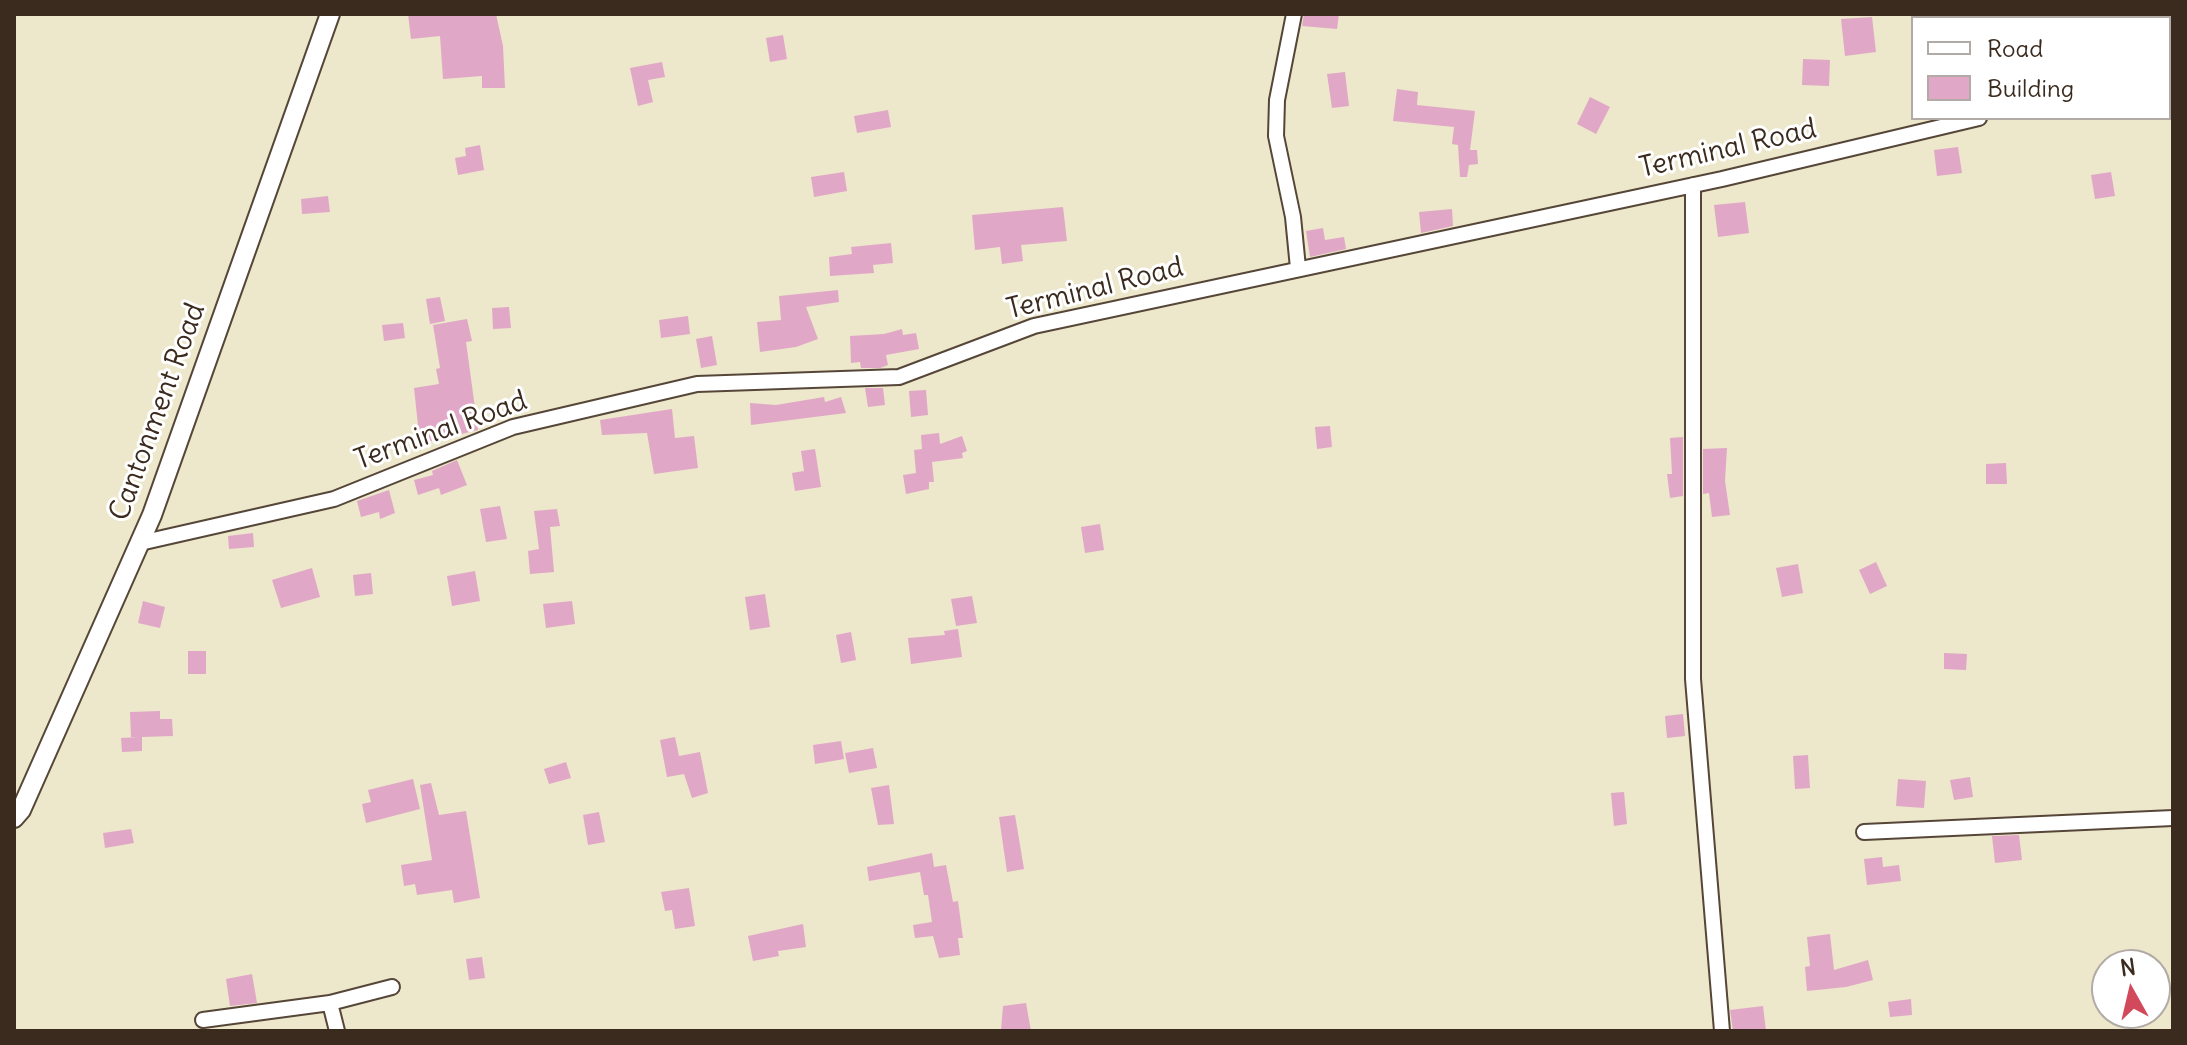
<!DOCTYPE html>
<style>
body{margin:0}
#map{position:relative;width:2187px;height:1045px;overflow:hidden;background:#ede7cb;font-family:Delius,sans-serif}
canvas{display:block}
.frame{position:absolute;inset:0;border:16px solid #3b2a1e;pointer-events:none}
.legend{position:absolute;left:1911px;top:16px;width:260px;height:104px;box-sizing:border-box;background:#fff;border:2px solid #b1aaa5;margin:0;padding:10px 14px;list-style:none;font-size:24px;color:#3b2a1e}
.legend li{display:flex;align-items:center;gap:16px;height:40px}
.legend b{width:40px;border:2px solid #b1aaa5}
.north{position:absolute;left:2091px;top:949px;width:80px;height:80px;box-sizing:border-box;background:#fff;border:2px solid #b1aaa5;border-radius:50%;rotate:352deg;font-size:22px;font-weight:700;line-height:32px;text-align:center;color:#3b2a1e}
.north::after{content:'';display:block;margin:auto;width:28px;height:36px;background:#d1495b;clip-path:polygon(50% 0,100% 100%,50% 72%,0 100%)}
</style>
<div id="map">
<canvas width="2187" height="1045"></canvas>
<div class="frame"></div>
<ul class="legend">
<li><b style="height:10px;background:#fff"></b>Road</li>
<li><b style="height:22px;background:#e0a8c6"></b>Building</li>
</ul>
<div class="north">N</div>
</div>
<script>
const ctx = document.querySelector('canvas').getContext('2d');
ctx.lineJoin = 'round';
function fillPath(path, color) {
  ctx.fillStyle = color;
  ctx.fill(path, 'evenodd');
}
function poly(rows) {
  const path = new Path2D();
  for (const r of rows) {
    path.moveTo(r[0], r[1]);
    for (let i = 2; i < r.length; i += 2) path.lineTo(r[i], r[i + 1]);
  }
  return path;
}
function stroke(path, color, width, dash) {
  ctx.strokeStyle = color;
  ctx.lineWidth = width;
  ctx.lineCap = dash ? 'butt' : 'round';
  ctx.setLineDash(dash || []);
  ctx.stroke(path);
}
function write(font, color, halo, rows, align = 'center') {
  ctx.font = font + ' Delius,sans-serif';
  ctx.lineWidth = 6;
  ctx.setLineDash([]);
  ctx.textBaseline = 'middle';
  ctx.strokeStyle = halo;
  ctx.fillStyle = color;
  for (const [text, x, y, turn = 0] of rows) {
    ctx.save();
    ctx.translate(x, y);
    ctx.rotate((+turn || 0) * Math.PI / 180);
    ctx.textAlign = isNaN(turn) ? turn : align;
    if (halo) ctx.strokeText(text, 0, 0);
    ctx.fillText(text, 0, 0);
    ctx.restore();
  }
}
fillPath(poly([
 [408,14,496,14,503,46,505,88,482,88,482,76,443,79,440,36,411,39],
 [1304,14,1339,14,1337,29,1302,26],
 [1872,17,1876,52,1845,56,1841,19],
 [783,35,787,59,770,62,766,38],
 [1803,59,1830,60,1829,86,1802,85],
 [662,62,665,77,648,80,653,102,638,106,630,68],
 [1345,72,1349,106,1332,108,1327,74],
 [1397,89,1418,92,1417,105,1475,111,1470,150,1477,150,1478,164,1469,165,1467,177,1460,177,1458,145,1452,144,1454,127,1393,121],
 [1590,97,1610,107,1596,134,1577,124],
 [888,110,891,127,857,133,854,116],
 [480,145,484,170,458,175,455,158,466,156,465,148],
 [1958,147,1962,173,1937,176,1934,150],
 [844,172,847,191,814,197,811,177],
 [2111,172,2115,196,2095,199,2091,175],
 [328,196,330,212,302,214,301,199],
 [1745,202,1749,233,1718,237,1714,205],
 [1063,207,1067,241,1021,245,1023,261,1002,264,1000,247,975,250,972,215],
 [1452,209,1453,226,1421,233,1419,212],
 [1323,228,1325,240,1344,237,1346,249,1310,257,1306,231],
 [891,243,893,263,873,265,874,273,830,276,829,257,852,254,851,247],
 [838,290,839,302,806,307,818,339,796,347,760,352,757,322,781,320,779,296],
 [440,297,445,321,430,324,426,299],
 [509,307,511,328,493,329,492,308],
 [688,316,690,334,661,338,659,320],
 [467,319,472,341,466,342,478,430,420,444,414,388,439,384,436,369,440,368,433,325],
 [403,323,405,338,384,341,382,325],
 [902,329,903,335,916,333,919,349,886,355,888,365,880,368,861,368,860,362,851,363,850,336,884,334],
 [712,336,717,365,701,368,696,339],
 [865,388,883,388,885,405,868,407],
 [926,390,928,415,911,417,909,391],
 [824,397,825,402,841,397,846,413,751,425,750,403,776,405],
 [672,409,675,438,694,436,698,468,654,474,647,433,602,435,600,420],
 [1330,426,1332,447,1317,449,1315,427],
 [939,433,940,444,962,436,967,451,962,453,963,458,932,462,934,482,929,482,929,489,906,494,903,475,916,473,914,450,922,449,921,435],
 [1683,437,1683,496,1670,498,1667,474,1672,474,1670,438],
 [1727,448,1725,481,1730,515,1712,517,1709,493,1703,494,1703,449],
 [815,449,821,487,795,491,792,473,804,471,801,451],
 [457,460,467,485,441,495,439,488,418,495,414,480,433,475,432,471],
 [2006,463,2007,484,1986,484,1986,464],
 [389,490,395,513,380,519,379,512,361,517,357,501],
 [500,506,507,539,486,542,480,509],
 [557,509,560,526,550,527,554,572,530,574,528,551,539,549,534,511],
 [1100,524,1104,550,1085,553,1081,527],
 [253,533,254,547,229,549,228,536],
 [1876,562,1887,586,1870,594,1859,570],
 [1798,564,1803,593,1782,597,1776,568],
 [312,568,320,597,281,608,272,580],
 [475,571,480,601,452,606,447,576],
 [371,573,373,594,355,596,353,575],
 [765,594,770,627,750,630,745,597],
 [972,596,977,623,956,626,951,599],
 [143,601,165,607,160,628,138,623],
 [572,601,575,624,546,628,543,604],
 [958,629,962,657,911,664,908,638,945,635,944,631],
 [851,632,856,660,841,663,836,635],
 [188,651,206,651,206,674,188,674],
 [1944,653,1967,654,1966,670,1944,669],
 [160,711,160,719,172,719,173,736,142,737,142,751,122,752,121,738,138,737,131,737,130,712],
 [1683,714,1685,736,1667,738,1665,716],
 [675,737,679,756,700,752,708,793,692,798,684,774,667,777,660,740],
 [841,741,844,759,815,764,813,745],
 [873,748,877,768,849,773,845,753],
 [1808,755,1810,788,1795,789,1793,756],
 [566,762,571,778,549,784,544,769],
 [1970,777,1973,797,1954,800,1950,780],
 [413,779,420,809,366,823,362,804,371,802,368,790],
 [1898,779,1926,781,1924,808,1896,806],
 [431,783,439,815,466,811,480,898,454,903,452,890,417,895,415,884,404,886,401,865,432,860,420,785],
 [889,785,894,824,878,825,871,788],
 [1624,792,1627,824,1614,826,1611,793],
 [599,812,605,842,588,845,583,815],
 [1015,815,1024,869,1007,872,999,817],
 [131,829,134,843,105,848,103,833],
 [2019,835,2022,860,1995,863,1992,836],
 [932,853,934,867,946,865,953,902,958,901,963,938,958,938,960,955,939,958,933,936,915,938,913,925,932,922,928,895,924,895,920,872,869,881,867,867],
 [1882,857,1883,867,1899,865,1901,881,1867,885,1864,859],
 [689,888,695,926,675,929,672,910,665,911,661,892],
 [803,924,806,947,778,951,779,956,753,961,748,936],
 [1830,934,1834,970,1868,960,1873,980,1846,987,1807,991,1805,967,1810,966,1807,937],
 [482,957,485,978,469,980,466,959],
 [252,974,257,1003,230,1006,226,979],
 [1911,999,1912,1015,1890,1017,1888,1002],
 [1026,1003,1031,1031,1001,1031,1003,1006],
 [1763,1006,1766,1031,1733,1031,1730,1010]
]), '#e0a8c6');
const minor = poly([
 [1294,14,1277,100,1276,136,1293,217,1298,268],
 [2169,73,2173,72],
 [1693,185,1693,679,1722,1031],
 [140,543,334,499,513,427,697,384,899,377,1034,326,1722,179,1979,118],
 [1864,832,2173,818],
 [330,1003,337,1031],
 [203,1020,330,1003,392,987]
]);
const tertiary = poly([
 [14,818,21,810,152,515,330,14]
]);
stroke(minor, '#564638', 18);
stroke(tertiary, '#564638', 22);
stroke(minor, '#fff', 14);
stroke(tertiary, '#fff', 18);
write('28px', '#3b2a1e', '#fff', [
 ["Terminal Road",1728,149,-13],
 ["Terminal Road",1095,289,-14],
 ["Cantonment Road",158,412,-70],
 ["Terminal Road",441,431,-20]
]);
</script>
